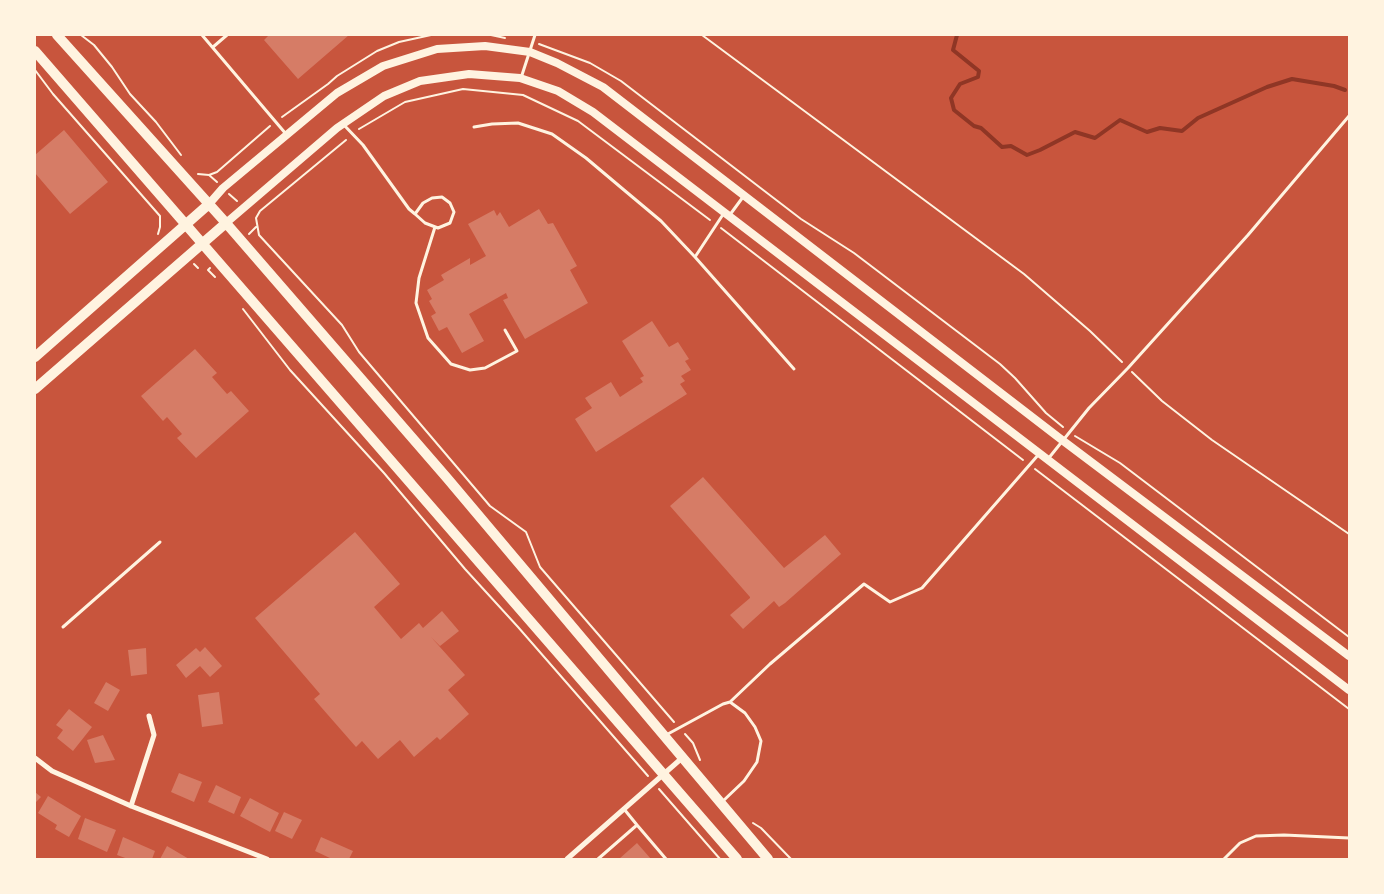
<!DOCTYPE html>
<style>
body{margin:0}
#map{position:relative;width:1384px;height:894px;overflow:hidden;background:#c8553d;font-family:"Roboto Condensed",sans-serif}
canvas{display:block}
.frame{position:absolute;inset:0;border:36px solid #fff3e0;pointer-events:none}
</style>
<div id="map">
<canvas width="1384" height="894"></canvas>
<div class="frame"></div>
</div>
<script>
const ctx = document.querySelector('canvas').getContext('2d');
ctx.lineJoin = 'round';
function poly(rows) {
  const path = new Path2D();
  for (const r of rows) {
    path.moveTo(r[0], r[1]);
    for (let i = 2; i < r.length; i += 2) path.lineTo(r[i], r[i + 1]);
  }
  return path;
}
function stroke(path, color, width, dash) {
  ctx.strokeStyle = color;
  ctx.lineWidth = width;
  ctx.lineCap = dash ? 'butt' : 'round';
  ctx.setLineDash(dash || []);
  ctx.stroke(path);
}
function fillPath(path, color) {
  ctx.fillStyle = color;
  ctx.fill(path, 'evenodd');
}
stroke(poly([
 [957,35,953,50,979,71,978,77,960,84,951,98,954,110,974,126,981,128,1002,147,1011,146,1027,155,1040,150,1075,132,1095,138,1120,120,1147,132,1160,128,1182,131,1198,118,1267,87,1292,79,1334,86,1345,90]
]), '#8f3625', 4);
fillPath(poly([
 [269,35,349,35,298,79,264,40],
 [64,130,108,182,70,214,35,173,35,155],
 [539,209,548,224,553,223,577,266,570,270,588,303,525,339,503,300,508,298,506,293,469,314,484,341,462,353,447,327,439,331,431,316,436,313,429,301,432,299,427,290,444,280,441,275,470,258,470,265,486,256,468,224,494,210,497,216,500,212,509,227],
 [652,321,669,347,678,342,689,359,685,361,691,370,681,376,685,381,680,384,687,394,596,452,575,419,592,408,585,398,611,382,620,397,643,382,640,378,644,376,622,341],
 [195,349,217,373,212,377,227,394,231,391,249,411,196,458,177,438,182,434,167,417,163,421,141,396],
 [703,477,784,568,825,535,841,554,785,603,779,607,774,601,743,629,730,615,750,598,750,597,670,506],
 [355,532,400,584,374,607,401,639,419,623,423,628,442,611,459,631,440,646,431,637,465,675,448,690,469,714,440,740,437,737,414,757,400,740,378,759,362,741,356,747,314,699,320,694,255,618],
 [205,647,222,666,210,677,200,666,186,678,176,665,196,648,200,652],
 [146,648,147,674,131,676,128,650],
 [106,682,120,690,108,711,94,703],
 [219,692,223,724,202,727,198,695],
 [69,709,92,727,73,751,57,738,63,730,56,725],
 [103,735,115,760,95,763,87,740],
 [179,773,202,782,194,802,171,792],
 [216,785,241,797,234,814,208,802],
 [35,792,41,797,35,803],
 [48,796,81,816,69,837,55,829,57,825,38,813],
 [250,798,279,813,270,832,240,816],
 [284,812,302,820,292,839,275,831],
 [85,818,116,830,107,852,78,839],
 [123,837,155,851,152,859,128,859,117,855],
 [321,837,353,851,349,859,332,859,315,851],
 [637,843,651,859,619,859],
 [167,846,189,859,160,859]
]), '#d67c66');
stroke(poly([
 [81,35,94,45,112,67,130,94,156,122,181,155],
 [491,35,505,38],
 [702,35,1024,274,1090,331,1122,362],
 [539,44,590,63,621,81,801,219,854,253,1000,364,1015,378,1046,413,1063,427],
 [35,70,53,94,160,216,160,227,158,234],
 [282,117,328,84,337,76,377,51,399,42,431,35],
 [359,129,405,102,463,89,523,95,578,121,710,220],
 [346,140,260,211,256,218,259,235,342,325,359,352,490,506,526,532,540,567,674,722],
 [198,174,209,175,217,172,270,126],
 [209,175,217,182],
 [229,194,237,201],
 [721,228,1023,460],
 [249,234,256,227],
 [194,264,198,268],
 [210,268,208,270,215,277],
 [243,309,290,370,384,473,465,569,518,627,648,776],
 [1132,372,1162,401,1212,440,1349,534],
 [1075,436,1120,463,1349,637],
 [1035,469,1349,709],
 [685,734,693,743,700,760],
 [659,789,720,859],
 [753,823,761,828,791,859]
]), '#fff3e0', 2);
stroke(poly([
 [202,35,286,134],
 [213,47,227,35],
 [521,78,535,35],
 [343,124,363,145,409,209,415,214,425,223,438,228,450,223,454,212,450,203,442,197,432,198,423,203,415,214],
 [474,127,492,124,518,123,552,134,586,158,624,190,661,221,695,257],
 [724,213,695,257,794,369],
 [729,216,743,197],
 [435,227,419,278,416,303,428,338,451,364,470,370,485,368,517,351,505,330],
 [1048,459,1089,408,1128,368,1248,235,1349,116],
 [63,627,160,542],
 [730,702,770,664,864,584,890,602,922,588,1039,454],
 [666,735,723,704,730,702,745,713,755,727,761,741,757,762,744,781,723,801],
 [624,809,637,825],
 [598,859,637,825,666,859],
 [1224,859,1240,843,1256,836,1284,835,1349,838]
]), '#fff3e0', 3);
stroke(poly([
 [35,758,52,771,131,806,267,859],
 [131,806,154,735,149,716],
 [567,859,682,758]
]), '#fff3e0', 5);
stroke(poly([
 [209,204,223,188,337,93,383,66,437,49,485,46,530,52,557,63,603,87,1062,440,1349,656],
 [226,223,337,128,384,96,420,81,469,74,520,78,558,91,593,112,1349,690]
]), '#fff3e0', 8);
stroke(poly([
 [57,35,226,223,447,478,768,859],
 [35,51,737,859],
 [35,357,209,204],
 [35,389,226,223]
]), '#fff3e0', 10);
</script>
